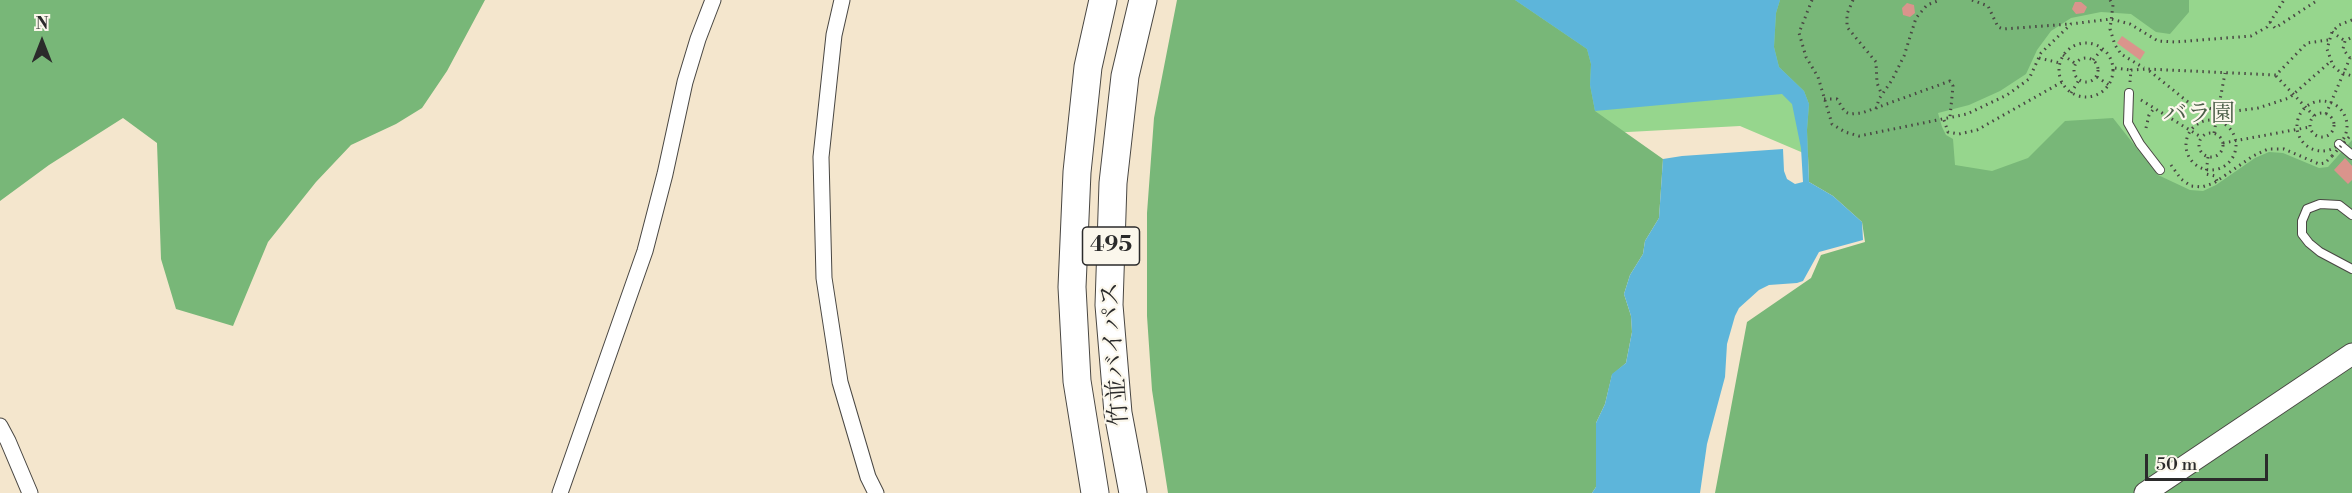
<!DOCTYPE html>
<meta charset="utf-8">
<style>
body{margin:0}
#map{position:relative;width:2352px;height:493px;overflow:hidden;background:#f4e6cd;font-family:"Libre Bodoni",serif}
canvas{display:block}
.north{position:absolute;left:12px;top:12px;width:60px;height:60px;-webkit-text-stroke:4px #fbf7ec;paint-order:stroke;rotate:0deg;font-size:16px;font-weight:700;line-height:24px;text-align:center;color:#2b2b2b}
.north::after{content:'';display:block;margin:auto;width:21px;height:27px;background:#2b2b2b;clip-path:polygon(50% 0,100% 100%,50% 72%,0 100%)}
.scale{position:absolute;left:2145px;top:454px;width:123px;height:27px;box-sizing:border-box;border:3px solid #2b2b2b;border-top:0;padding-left:8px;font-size:18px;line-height:21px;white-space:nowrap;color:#2b2b2b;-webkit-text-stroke:4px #fbf7ec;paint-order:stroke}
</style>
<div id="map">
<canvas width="2352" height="493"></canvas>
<div class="north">N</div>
<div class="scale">50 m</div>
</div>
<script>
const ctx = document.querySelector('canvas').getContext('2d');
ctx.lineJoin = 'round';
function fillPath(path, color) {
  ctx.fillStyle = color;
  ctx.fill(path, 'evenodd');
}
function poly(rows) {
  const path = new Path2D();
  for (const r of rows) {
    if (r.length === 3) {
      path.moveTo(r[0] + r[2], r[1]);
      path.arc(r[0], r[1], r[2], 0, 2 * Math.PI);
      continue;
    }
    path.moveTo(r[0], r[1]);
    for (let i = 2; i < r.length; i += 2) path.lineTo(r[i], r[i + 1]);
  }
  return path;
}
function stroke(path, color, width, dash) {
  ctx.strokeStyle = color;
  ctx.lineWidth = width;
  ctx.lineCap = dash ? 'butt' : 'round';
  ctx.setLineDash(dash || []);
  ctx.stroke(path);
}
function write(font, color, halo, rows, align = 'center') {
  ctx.font = font + ' "Libre Bodoni","Noto Serif JP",serif';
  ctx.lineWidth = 4.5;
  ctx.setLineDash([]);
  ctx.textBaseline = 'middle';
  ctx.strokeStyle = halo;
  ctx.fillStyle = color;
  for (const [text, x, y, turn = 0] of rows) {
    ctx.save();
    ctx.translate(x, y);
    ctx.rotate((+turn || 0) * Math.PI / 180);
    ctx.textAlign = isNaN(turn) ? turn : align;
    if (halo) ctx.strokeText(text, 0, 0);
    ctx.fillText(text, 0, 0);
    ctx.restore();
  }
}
fillPath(poly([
 [1215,0,2352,0,2352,288,1935,209,1740,126,1404,144]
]), '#96d68d');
fillPath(poly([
 [0,0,485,0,447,71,422,108,396,124,351,145,316,182,268,242,233,326,176,309,161,259,157,143,123,118,49,165,0,201],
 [1177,0,1515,0,1587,49,1591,64,1590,85,1595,111,1663,159,1659,218,1645,241,1643,254,1630,275,1624,294,1631,316,1632,332,1626,363,1612,375,1605,404,1596,423,1596,487,1592,493,1168,493,1152,390,1147,316,1147,213,1154,118],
 [1780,0,2189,0,2189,12,2170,34,2156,32,2131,14,2101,12,2071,18,2051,31,2037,50,2026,74,2000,91,1969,105,1938,113,1942,127,1946,135,1953,139,1955,165,1992,171,2028,158,2065,121,2113,118,2158,175,2190,190,2203,191,2216,185,2255,158,2269,152,2283,153,2319,168,2328,167,2352,140,2352,493,1715,493,1747,322,1811,278,1821,255,1865,242,1862,222,1833,196,1809,182,1807,130,1809,104,1804,91,1779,67,1774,47,1776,13]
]), '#78b778');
fillPath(poly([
 [1515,0,1780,0,1776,13,1774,47,1779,67,1804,91,1809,104,1807,130,1809,182,1833,196,1862,222,1863,240,1819,252,1803,281,1797,283,1769,285,1759,290,1739,308,1735,316,1727,344,1725,377,1707,444,1700,493,1592,493,1596,487,1596,423,1605,404,1612,374,1626,363,1632,332,1631,316,1624,294,1630,275,1643,254,1645,241,1659,218,1663,159,1682,156,1783,149,1784,171,1787,179,1795,184,1803,182,1801,148,1792,104,1782,94,1595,111,1590,85,1591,64,1587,49]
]), '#5db5da');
fillPath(poly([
 [2075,2,2081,2,2087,7,2084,13,2076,14,2072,9],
 [1907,3,1914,5,1915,13,1910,17,1903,15,1902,8],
 [2122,36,2145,52,2140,60,2117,43],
 [2345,158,2352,166,2352,180,2348,184,2334,170]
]), '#da948c');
const lane = poly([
 [2129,93,2128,123,2140,144,2160,170],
 [2339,144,2352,155],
 [2352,215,2339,205,2320,204,2307,209,2302,221,2302,234,2309,243,2320,252,2352,269]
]);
const street = poly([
 [842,0,834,35,821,157,824,278,840,382,868,477,876,493],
 [0,426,8,441,30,493],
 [560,493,645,251,665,174,685,82,698,39,713,0]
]);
const secondary = poly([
 [2145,493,2352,354]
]);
const highway = poly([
 [1095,493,1077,381,1072,287,1077,172,1088,67,1103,0],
 [1133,493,1118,413,1109,305,1113,183,1125,76,1143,0]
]);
stroke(lane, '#494743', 10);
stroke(street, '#494743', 17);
stroke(secondary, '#494743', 23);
stroke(highway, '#494743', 29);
stroke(poly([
 [1812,0,1799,33,1806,57,1818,77,1832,124,1845,132,1859,136,1967,114,2007,95,2029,79,2041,53,2071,24,2111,19,2130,24,2158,41,2175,42,2251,36,2267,27,2284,0],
 [1853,0,1847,14,1847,27,1876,62,1877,83,1882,95],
 [1972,0,1988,6,1998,27,2003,29,2070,24],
 [2110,0,2113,5,2110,29,2115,45,2121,54,2144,68],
 [2352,20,2339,25,2332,32,2327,49,2333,66,2340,72,2352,76],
 [2270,22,2275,28,2318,0],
 [2332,32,2345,41],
 [2328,40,2307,43,2276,75,2147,69,2188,102,2212,109,2236,111,2258,108,2289,98,2330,62],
 [2086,70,27],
 [2063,55,2076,64],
 [2086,70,12],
 [2039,58,2060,63],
 [2350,58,2343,49,2345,41,2352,37],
 [2093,60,2103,48],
 [2115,68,2131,70],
 [2276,76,2314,116],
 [2097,77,2109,85],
 [2130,82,2131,70,2147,69],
 [2071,93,2079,80],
 [1824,99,1837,99,1845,112,1850,114,1862,113,1950,81,1953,86,1950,117],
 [2141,100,2201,137],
 [2322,126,25],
 [1876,109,1879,99,1892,80,1904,56,1916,18,1927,5,1940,0],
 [2322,125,12],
 [2326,114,2350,58],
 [1944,120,1948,132,1959,134,1977,130,2062,82],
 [2211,145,25],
 [2146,128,2149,115,2155,107],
 [2211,145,12],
 [2214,133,2225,73],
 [2223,143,2310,127],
 [2208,157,2206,174,2215,176,2217,181],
 [2171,165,2181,179,2191,186,2202,187,2214,183,2253,156,2268,149,2284,149,2319,164,2325,163,2332,156]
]), '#494743', 3, [1.5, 4.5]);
stroke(lane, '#fff', 8);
stroke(street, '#fff', 15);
stroke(secondary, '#fff', 21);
stroke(highway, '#fff', 27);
stroke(poly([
 [2332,156,2350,136]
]), '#494743', 3, [1.5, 4.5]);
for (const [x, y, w] of [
 [1111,246,57]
]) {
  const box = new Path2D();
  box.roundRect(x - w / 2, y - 19, w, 38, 4.5);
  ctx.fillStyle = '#fbf7ec';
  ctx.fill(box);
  stroke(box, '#2b2b2b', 1.5);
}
write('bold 22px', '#2b2b2b', null, [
 ["495",1111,246]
]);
write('24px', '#4b5e48', '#fbf7ec', [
 ["バラ園",2199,115]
]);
write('24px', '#2b2b2b', '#fbf7ec', [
 ["竹並バイパス",1116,354,-94]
]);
</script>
